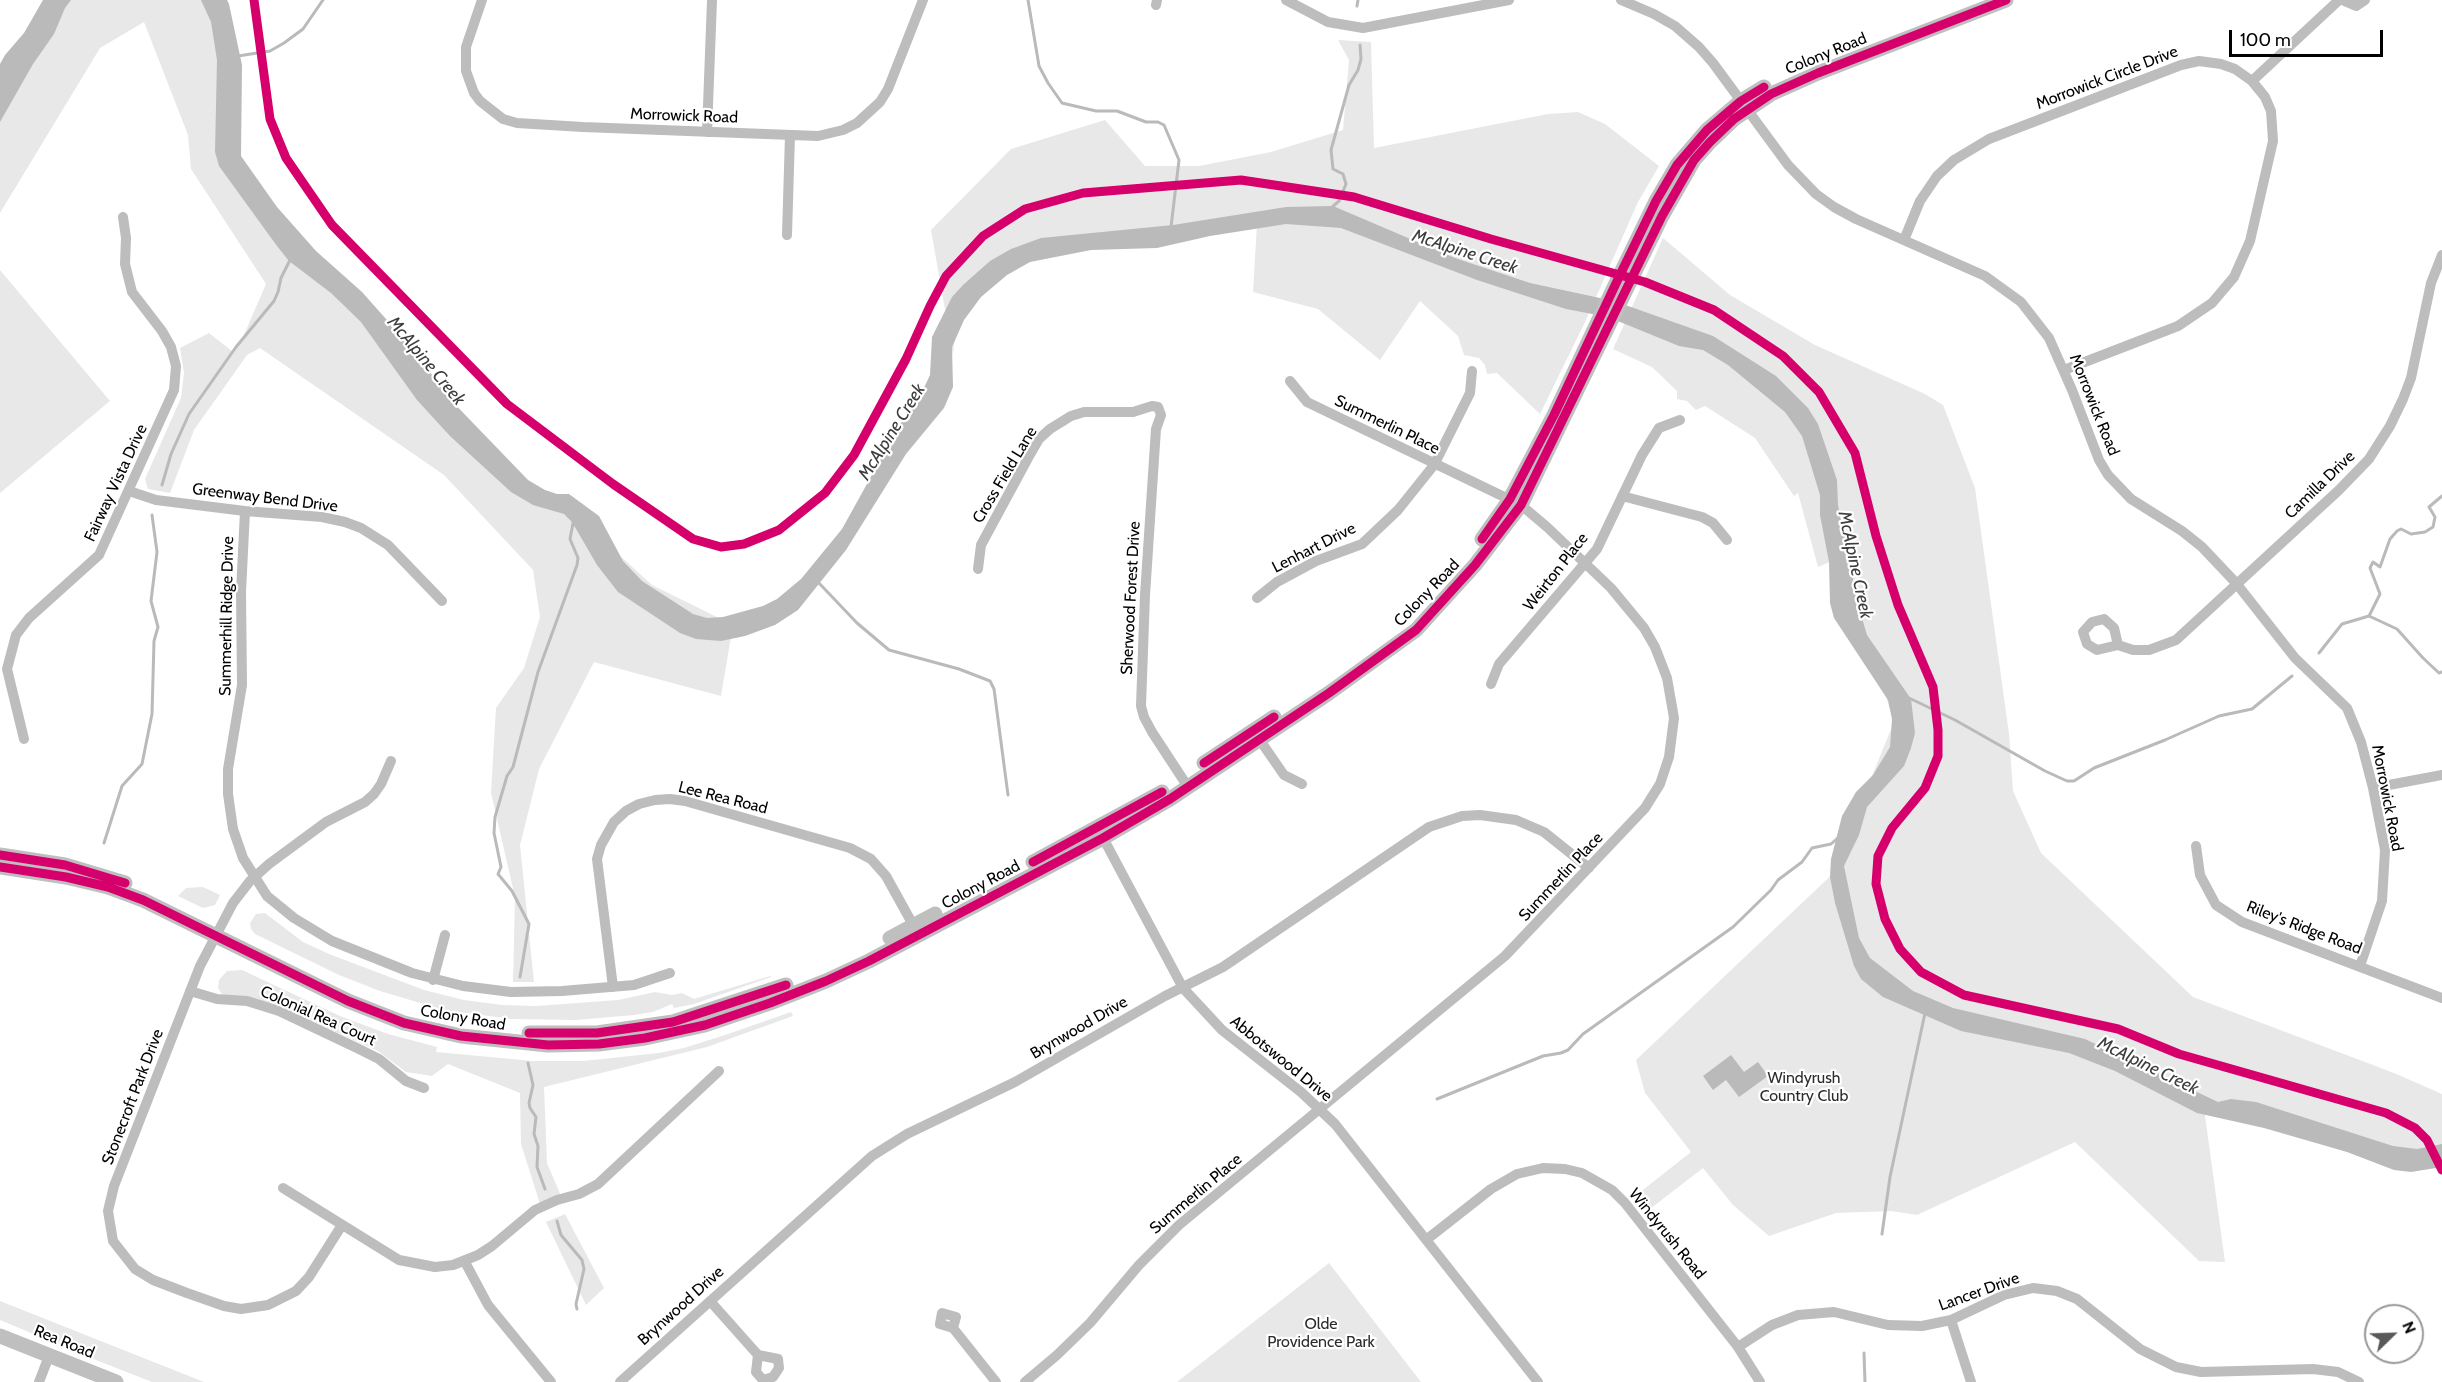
<!DOCTYPE html>
<style>
body{margin:0}
#map{position:relative;width:2442px;height:1382px;overflow:hidden;background:#fff;font-family:Cabin,sans-serif}
canvas{display:block}
.north{position:absolute;left:2364px;top:1304px;width:60px;height:60px;box-sizing:border-box;background:#fff;border:2px solid #999;border-radius:50%;rotate:67deg;font-size:16px;font-weight:700;line-height:24px;text-align:center;color:#000}
.north::after{content:'';display:block;margin:auto;width:21px;height:27px;background:#595959;clip-path:polygon(50% 0,100% 100%,50% 72%,0 100%)}
.scale{position:absolute;left:2229px;top:30px;width:154px;height:27px;box-sizing:border-box;border:3px solid #000;border-top:0;padding-left:8px;font-size:18px;line-height:21px;white-space:nowrap;color:#000;-webkit-text-stroke:4px #fff;paint-order:stroke}
</style>
<div id="map">
<canvas width="2442" height="1382"></canvas>
<div class="north">N</div>
<div class="scale">100 m</div>
</div>
<script>
const ctx = document.querySelector('canvas').getContext('2d');
ctx.lineJoin = 'round';
function fillPath(path, color) {
  ctx.fillStyle = color;
  ctx.fill(path, 'evenodd');
}
function poly(rows) {
  const path = new Path2D();
  for (const r of rows) {
    path.moveTo(r[0], r[1]);
    for (let i = 2; i < r.length; i += 2) path.lineTo(r[i], r[i + 1]);
  }
  return path;
}
function stroke(path, color, width, dash) {
  ctx.strokeStyle = color;
  ctx.lineWidth = width;
  ctx.lineCap = dash ? 'butt' : 'round';
  ctx.setLineDash(dash || []);
  ctx.stroke(path);
}
function write(font, color, halo, rows, align = 'center') {
  ctx.font = font + ' Cabin,sans-serif';
  ctx.lineWidth = 4.5;
  ctx.setLineDash([]);
  ctx.textBaseline = 'middle';
  ctx.strokeStyle = halo;
  ctx.fillStyle = color;
  for (const [text, x, y, turn = 0] of rows) {
    ctx.save();
    ctx.translate(x, y);
    ctx.rotate((+turn || 0) * Math.PI / 180);
    ctx.textAlign = isNaN(turn) ? turn : align;
    if (halo) ctx.strokeText(text, 0, 0);
    ctx.fillText(text, 0, 0);
    ctx.restore();
  }
}
fillPath(poly([
 [54,0,208,0,226,19,231,177,503,468,582,521,652,585,733,625,721,696,594,662,539,769,520,845,534,982,513,982,515,897,491,793,496,708,524,668,540,617,533,570,444,475,260,348,247,355,194,430,170,493,148,489,145,479,181,398,184,373,180,348,209,333,233,352,243,337,266,284,191,169,188,135,144,22,100,48,0,213,0,93],
 [1338,40,1371,42,1374,148,1548,114,1578,112,1605,124,1659,166,1638,202,1586,320,1540,414,1497,373,1487,374,1485,365,1479,358,1464,355,1458,336,1420,301,1380,360,1318,309,1253,292,1257,224,1021,250,958,310,953,355,931,230,1011,149,1105,120,1145,166,1199,166,1271,152,1343,130,1349,60],
 [1663,238,1730,295,1815,345,1925,394,1943,405,1975,488,2009,734,2013,791,2041,853,2193,997,2394,1073,2442,1094,2442,1165,2204,1108,2225,1262,2199,1261,2075,1142,1917,1215,1891,1211,1836,1213,1769,1236,1733,1205,1703,1168,1646,1212,1634,1197,1691,1152,1645,1093,1636,1060,1840,867,1845,842,1894,722,1842,557,1818,567,1798,493,1794,496,1755,438,1705,406,1696,410,1687,401,1677,399,1677,391,1652,367,1613,349],
 [0,270,110,401,0,493],
 [203,887,220,895,215,905,203,908,178,896,186,888],
 [265,913,303,942,329,954,424,990,464,1000,502,1005,536,1006,618,1000,655,992,672,995,682,993,694,999,770,976,771,977,694,1004,674,1008,672,1004,653,1012,634,1015,576,1020,511,1019,444,1010,380,991,339,975,255,934,251,929,250,923,256,914],
 [242,970,340,1016,388,1034,437,1047,436,1052,533,1061,583,1061,659,1053,684,1048,728,1034,791,1012,793,1016,707,1047,544,1087,547,1163,561,1196,540,1204,521,1144,520,1093,448,1064,432,1076,406,1072,378,1051,273,1004,222,994,218,988,219,980,227,971],
 [565,1214,604,1288,586,1305,546,1222],
 [1329,1263,1421,1382,1177,1382],
 [0,1301,204,1382,152,1382,91,1358,0,1320]
]), '#e8e8e8');
fillPath(poly([
 [43,0,71,0,65,8,54,34,33,64,0,122,0,64,5,55,24,33],
 [201,0,227,0,229,4,242,65,241,156,277,207,316,251,362,292,418,355,447,396,528,480,545,490,557,494,569,494,599,516,623,561,642,581,693,614,707,618,723,617,763,606,777,599,801,579,842,529,903,419,923,390,930,375,932,337,952,297,963,285,990,261,1011,249,1041,238,1173,225,1286,207,1333,206,1455,258,1530,283,1614,301,1713,336,1776,376,1808,408,1818,424,1837,480,1838,505,1859,608,1867,635,1911,699,1915,733,1911,748,1904,766,1867,807,1859,835,1844,866,1859,938,1870,958,1913,991,1953,1008,2085,1039,2218,1102,2231,1099,2256,1102,2393,1146,2417,1149,2442,1144,2442,1167,2411,1172,2394,1170,2347,1152,2264,1128,2197,1113,2115,1071,2069,1053,1961,1031,1883,997,1861,979,1854,966,1835,903,1830,877,1831,859,1842,816,1856,792,1873,775,1890,747,1892,719,1888,700,1834,618,1830,603,1829,562,1820,515,1820,495,1802,436,1785,412,1728,365,1703,350,1679,346,1608,317,1566,309,1477,280,1341,228,1286,224,1210,236,1157,248,1091,250,1030,262,1007,275,981,297,964,320,952,347,953,387,944,408,906,454,846,550,798,610,775,625,745,636,721,641,696,639,680,633,618,592,597,565,572,522,564,514,533,505,511,492,450,436,417,400,361,322,331,293,289,261,277,246,219,166,215,152,217,60,211,22],
 [1731,1055,1744,1072,1758,1062,1768,1076,1739,1097,1726,1080,1713,1090,1703,1076]
]), '#bababa');
stroke(poly([
 [1028,0,1039,66,1048,83,1062,103,1096,111,1117,111,1146,122,1158,122,1164,125,1179,160,1171,227],
 [1357,6,1358,0],
 [238,56,270,51,284,43,303,29,323,0],
 [1331,208,1339,201,1346,184,1343,174,1333,169,1331,150,1349,85,1358,70,1361,59,1360,45],
 [162,485,171,454,189,414,236,347,274,301,278,292,281,278,291,258],
 [818,582,857,623,889,650,959,669,990,681,994,689,1008,795],
 [2369,616,2380,594,2370,568,2373,562,2380,567,2390,539,2397,531,2401,529,2411,534,2425,532,2433,527,2435,517,2429,507,2442,496],
 [2319,653,2342,624,2369,616,2397,629,2423,658,2439,673,2442,672],
 [1909,698,1955,720,2045,771,2067,781,2074,781,2094,768,2165,740,2219,716,2252,709,2292,676],
 [104,843,122,786,142,764,152,714,154,641,158,627,151,601,157,552,152,515],
 [520,977,529,924,512,891,498,874,501,867,494,833,495,817,507,776,513,767,538,672,577,565,578,558,570,539,574,518],
 [528,1063,533,1085,529,1103,530,1108,536,1117,534,1134,538,1146,537,1167,545,1189],
 [1437,1099,1543,1056,1561,1053,1568,1050,1583,1034,1733,927,1771,890,1778,880,1802,862,1812,848,1831,844,1840,836],
 [557,1221,561,1235,582,1260,584,1269,576,1304,577,1309],
 [1882,1234,1890,1177,1925,1013],
 [1864,1353,1865,1382]
]), '#bababa', 3);
stroke(poly([
 [482,0,466,47,466,71,474,93,480,101,503,119,517,123,583,127,818,136,843,130,857,123,880,102,888,89,923,0],
 [1286,0,1328,22,1363,28,1509,0],
 [1621,0,1654,14,1675,26,1699,47,1713,63,1788,165,1816,194,1834,207,1856,219,1985,276,2021,302,2049,338,2072,390,2099,460,2108,475,2131,499,2182,531,2202,547,2236,583,2295,658,2347,708,2361,742,2373,788,2385,850,2382,901,2360,966],
 [2342,0,2356,6,2365,0],
 [1156,5,1157,0],
 [2252,81,2339,0],
 [707,132,712,0],
 [787,235,790,135],
 [1904,240,1920,201,1937,176,1954,160,1989,139,2181,65,2199,61,2221,64,2235,69,2252,81,2265,97,2271,111,2273,141,2250,241,2234,277,2212,303,2178,326,2064,370],
 [129,491,156,500,245,511,322,517,345,522,361,528,388,545,442,601],
 [1622,496,1702,517,1713,523,1727,540],
 [245,511,241,592,242,685,228,769,228,794,233,829,243,858,267,896,294,918,332,941,412,973,463,986,511,992,562,991,634,985,670,973],
 [978,569,981,545,1028,458,1039,439,1050,429,1071,416,1084,412,1133,412,1152,406,1158,407,1161,415,1156,429,1145,595,1141,706,1144,717,1152,732,1188,787],
 [1257,598,1277,582,1316,561,1362,544,1398,510,1434,465,1470,393,1472,371],
 [2118,645,2114,628,2104,619,2092,622,2083,632,2087,644,2097,650,2118,645,2133,650,2149,650,2176,640,2339,490,2369,459,2390,426,2403,399,2411,378,2431,283,2442,255],
 [1491,684,1499,664,1597,549,1642,455,1659,428,1680,420],
 [1257,736,1284,775,1302,784],
 [24,739,7,669,16,635,29,618,99,555,174,390,176,366,171,347,162,331,132,292,125,264,126,238,123,217],
 [2373,788,2442,775],
 [1101,834,1183,988,1222,1030,1301,1092,1335,1124,1538,1382],
 [2196,846,2200,875,2216,905,2242,922,2442,998],
 [433,980,445,935],
 [613,987,597,859,601,845,614,822,626,811,639,804,655,800,670,799,685,801,850,848,871,859,886,876,917,932],
 [190,991,217,999,247,1001,279,1011,359,1049,379,1059,406,1081,424,1088],
 [283,1188,399,1260,435,1267,453,1265,478,1255,492,1246,535,1210,557,1200,579,1194,598,1184,719,1071],
 [342,1225,309,1277,296,1291,268,1305,241,1309,224,1306,187,1293,153,1280,135,1269,113,1241,108,1211,114,1186,200,966,233,903,250,881,269,864,326,822,365,802,374,794,381,784,391,761],
 [1426,1240,1491,1189,1517,1174,1543,1168,1565,1169,1582,1173,1612,1190,1625,1203,1738,1347,1760,1382],
 [465,1262,488,1305,551,1382],
 [710,1301,758,1355,756,1372,763,1380,773,1377,779,1368,778,1359,758,1355],
 [1951,1320,1971,1382],
 [953,1328,956,1317,942,1313,940,1324,953,1328,996,1382],
 [1738,1347,1772,1325,1798,1315,1834,1312,1888,1325,1922,1326,1951,1320,2004,1295,2033,1288,2057,1291,2077,1299,2140,1349,2176,1367,2201,1372,2313,1369,2338,1372,2359,1382],
 [39,1382,49,1356],
 [620,1382,872,1156,907,1134,1015,1082,1165,996,1223,967,1429,827,1462,816,1480,815,1516,820,1544,832,1589,868],
 [1025,1382,1057,1355,1090,1323,1139,1265,1179,1225,1505,956,1645,808,1660,784,1669,757,1674,718,1667,678,1655,647,1644,628,1611,588,1547,527,1521,505,1307,402,1290,381]
]), '#bdbdbd', 10);
stroke(poly([
 [1482,539,1510,499,1554,415,1619,277,1656,201,1677,165,1707,130,1741,101,1764,87],
 [1204,763,1274,717],
 [0,855,65,865,125,883],
 [1033,862,1162,792],
 [0,867,66,877,108,887,143,900,348,1001,404,1023,461,1036,548,1045,599,1044,645,1038,705,1025,770,1003,826,981,869,961,1103,838,1170,799,1329,693,1416,630,1475,565,1521,505,1662,216,1694,160,1710,142,1734,119,1771,94,1818,73,2006,0],
 [890,938,935,914],
 [529,1033,597,1033,673,1022,786,985],
 [0,1336,116,1382]
]), '#bfbfbf', 15);
stroke(poly([
 [254,0,270,119,286,158,332,225,507,404,613,484,693,539,721,547,744,544,779,530,825,493,854,455,906,359,930,306,946,276,983,236,1025,209,1083,193,1241,180,1354,197,1491,239,1645,282,1714,310,1783,356,1819,392,1855,453,1876,536,1898,605,1933,687,1938,730,1938,756,1925,788,1892,828,1878,856,1876,884,1885,919,1900,949,1921,972,1964,995,2118,1029,2179,1054,2386,1113,2415,1128,2427,1140,2442,1170],
 [1482,539,1510,499,1554,415,1619,277,1656,201,1677,165,1707,130,1741,101,1764,87],
 [1204,763,1274,717],
 [0,855,65,865,125,883],
 [1033,862,1162,792],
 [0,867,66,877,108,887,143,900,348,1001,404,1023,461,1036,548,1045,599,1044,645,1038,705,1025,770,1003,826,981,869,961,1103,838,1170,799,1329,693,1416,630,1475,565,1521,505,1662,216,1694,160,1710,142,1734,119,1771,94,1818,73,2006,0],
 [529,1033,597,1033,673,1022,786,985]
]), '#d6006c', 9);
write('16px', '#000', '#fff', [
 ["Colony Road",1826,54,-22],
 ["Morrowick Circle Drive",2107,78,-21],
 ["Morrowick Road",684,116,2],
 ["Morrowick Road",2094,405,68],
 ["Summerlin Place",1387,425,26],
 ["Cross Field Lane",1005,475,-59],
 ["Fairway Vista Drive",116,483,-65],
 ["Camilla Drive",2320,485,-44],
 ["Greenway Bend Drive",265,498,7],
 ["Lenhart Drive",1314,548,-27],
 ["Weirton Place",1556,572,-52],
 ["Colony Road",1427,593,-46],
 ["Sherwood Forest Drive",1131,598,-87],
 ["Summerhill Ridge Drive",227,616,-89],
 ["Lee Rea Road",723,798,14],
 ["Morrowick Road",2387,798,79],
 ["Summerlin Place",1561,877,-47],
 ["Colony Road",981,885,-28],
 ["Riley's Ridge Road",2304,928,21],
 ["Colonial Rea Court",318,1016,24],
 ["Colony Road",463,1018,10],
 ["Brynwood Drive",1079,1028,-30],
 ["Abbotswood Drive",1281,1059,39],
 ["Stonecroft Park Drive",133,1097,-69],
 ["Summerlin Place",1196,1194,-40],
 ["Windyrush Road",1667,1234,51],
 ["Lancer Drive",1979,1292,-20],
 ["Brynwood Drive",681,1306,-42],
 ["Rea Road",64,1342,22]
]);
write('16px', '#2c2c2c', '#fff', [
 ["Windyrush",1804,1078],
 ["Country Club",1804,1096],
 ["Olde",1321,1324],
 ["Providence Park",1321,1342]
]);
write('italic 18px', '#3d3d3d', '#fff', [
 ["McAlpine Creek",1465,252,18],
 ["McAlpine Creek",426,361,50],
 ["McAlpine Creek",892,432,-58],
 ["McAlpine Creek",1855,565,78],
 ["McAlpine Creek",2148,1066,26]
]);
</script>
